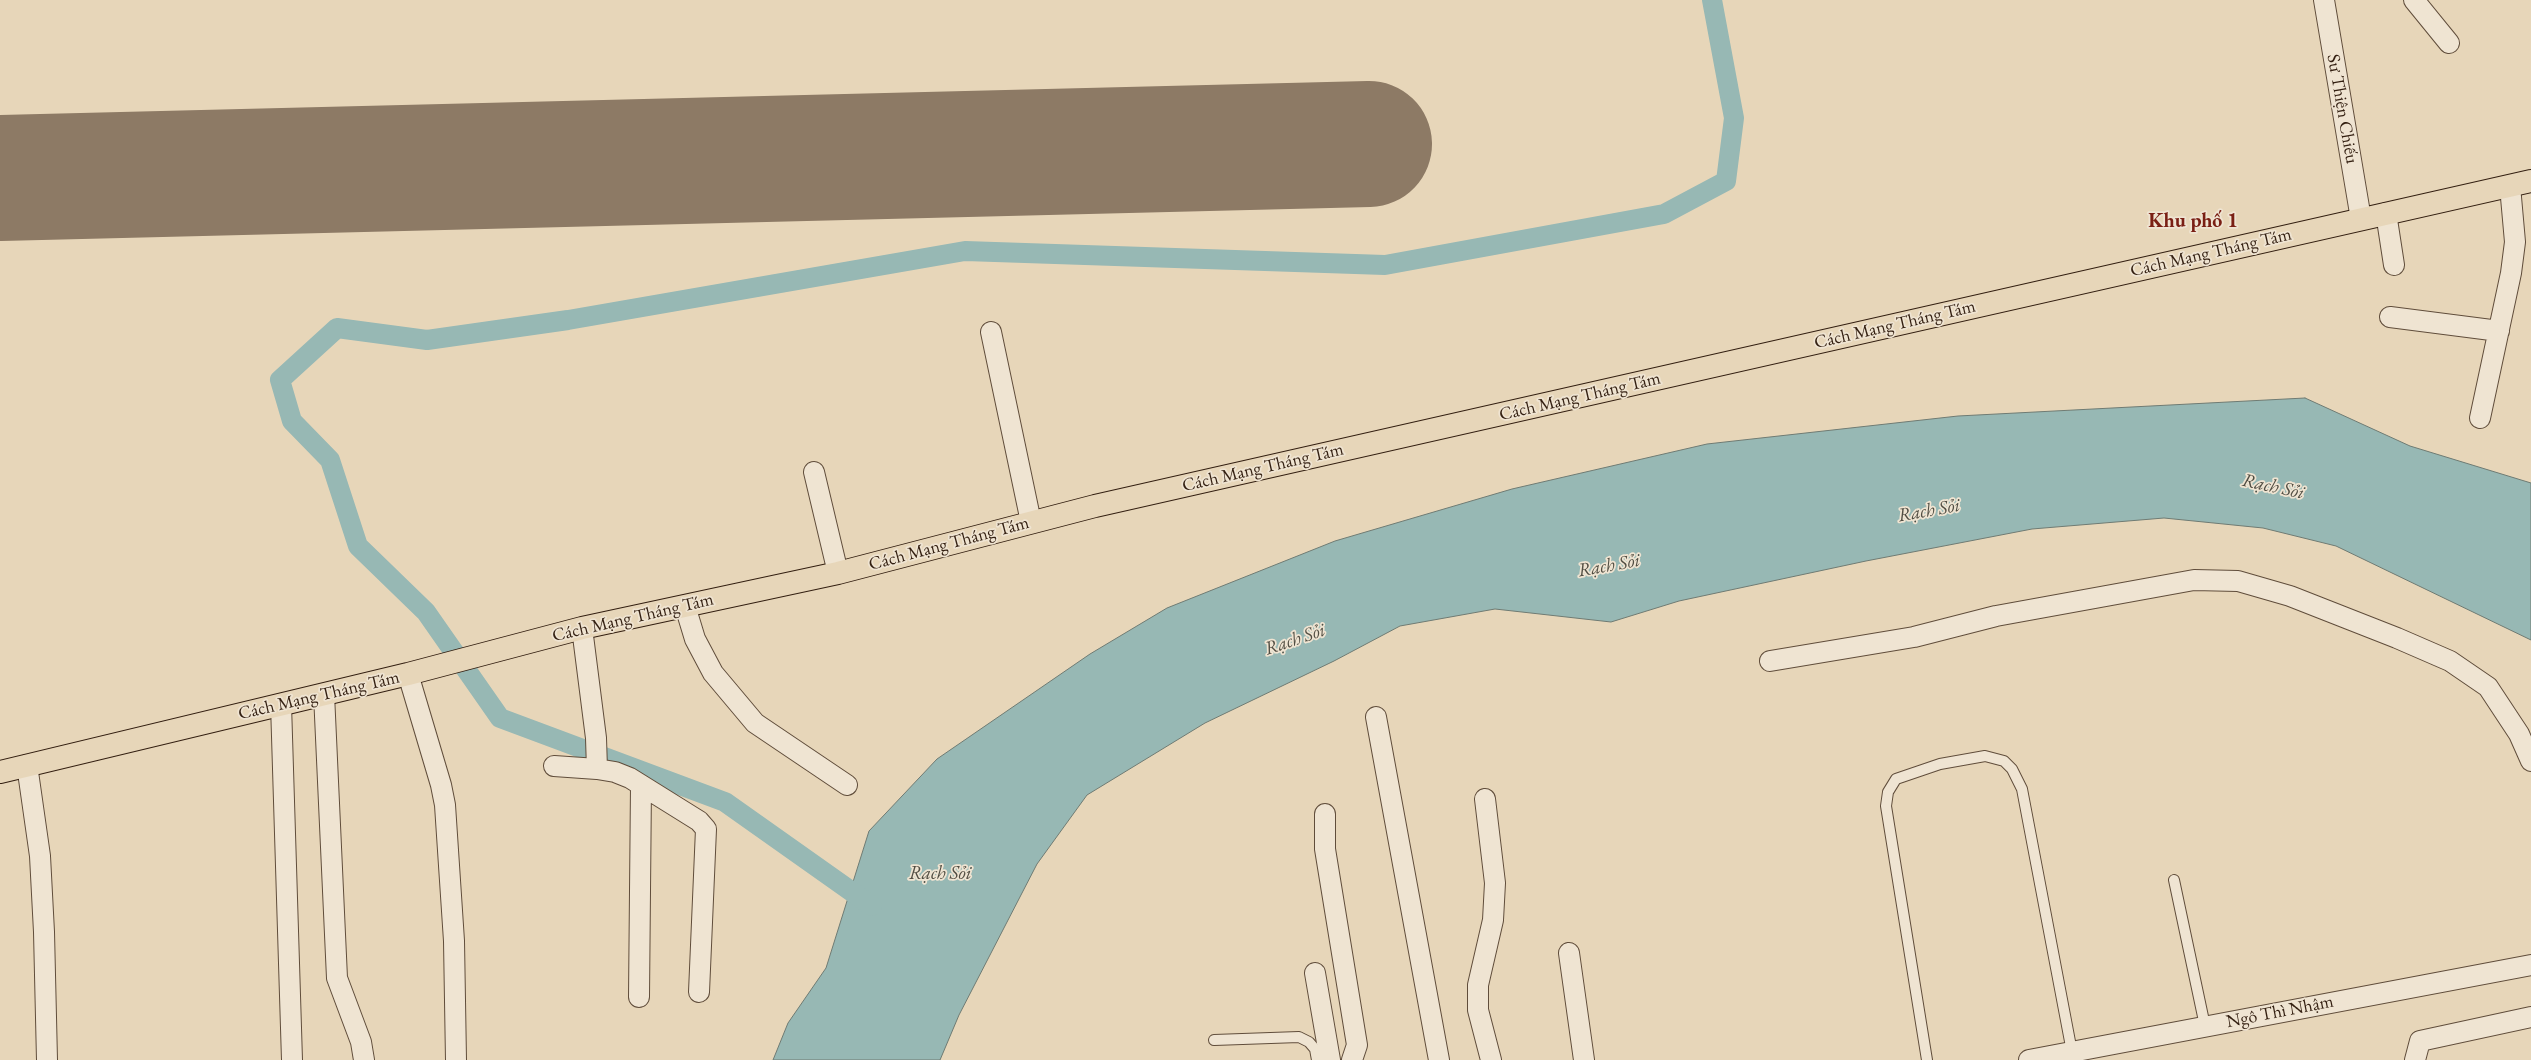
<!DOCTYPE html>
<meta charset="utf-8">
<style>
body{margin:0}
canvas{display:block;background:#e7d6b9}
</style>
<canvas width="2531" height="1060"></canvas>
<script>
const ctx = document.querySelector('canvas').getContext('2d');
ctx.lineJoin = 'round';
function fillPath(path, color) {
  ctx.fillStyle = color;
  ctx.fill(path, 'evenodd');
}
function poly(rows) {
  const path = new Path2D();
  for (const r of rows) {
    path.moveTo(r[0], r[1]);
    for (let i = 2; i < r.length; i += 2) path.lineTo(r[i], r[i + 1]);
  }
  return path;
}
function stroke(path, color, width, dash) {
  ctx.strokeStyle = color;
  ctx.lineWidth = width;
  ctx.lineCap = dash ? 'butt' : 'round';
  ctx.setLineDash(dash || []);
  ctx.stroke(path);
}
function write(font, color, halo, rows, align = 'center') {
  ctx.font = font + ' "EB Garamond",serif';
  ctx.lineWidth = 3.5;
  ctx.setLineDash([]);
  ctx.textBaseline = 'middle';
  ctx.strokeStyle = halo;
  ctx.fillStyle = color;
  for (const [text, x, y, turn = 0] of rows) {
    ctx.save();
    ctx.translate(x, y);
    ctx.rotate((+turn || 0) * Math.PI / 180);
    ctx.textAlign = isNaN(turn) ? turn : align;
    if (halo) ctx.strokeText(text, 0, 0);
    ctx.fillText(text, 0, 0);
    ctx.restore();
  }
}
const water = poly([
 [2305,398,2410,446,2531,483,2531,640,2336,546,2263,528,2164,518,2032,529,1866,561,1679,601,1611,622,1495,609,1400,626,1334,661,1205,723,1087,795,1037,864,959,1015,940,1060,773,1060,788,1023,826,968,869,831,937,759,1090,654,1167,608,1335,541,1512,489,1707,444,1958,416,2305,398]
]);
fillPath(water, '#97b8b4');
stroke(water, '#6f7b73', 1);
stroke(poly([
 [872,906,725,802,500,718,426,612,358,546,330,460,292,421,280,380,337,328,427,340,568,320,965,251,1385,265,1664,214,1726,181,1734,118,1712,0]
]), '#97b8b4', 20);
stroke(poly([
 [0,178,1369,144]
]), '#8d7a65', 126);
const lane = poly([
 [2174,880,2205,1026],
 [1214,1040,1299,1037,1309,1042,1315,1049,1317,1060],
 [1927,1060,1886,806,1888,792,1896,779,1940,764,1985,756,2004,761,2012,769,2022,789,2072,1052]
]);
const street = poly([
 [2324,0,2361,219],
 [2414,0,2449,43],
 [2386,213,2394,265],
 [2390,317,2499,331],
 [991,332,1031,522],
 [2480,418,2511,273,2515,242,2510,186],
 [814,472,838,573],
 [685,606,695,639,713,673,755,723,847,785],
 [582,628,596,738,597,769,615,772,630,778,699,821,706,829,699,992],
 [1770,661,1914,637,1996,616,2194,580,2238,581,2290,596,2397,638,2450,661,2488,687,2519,734,2531,761],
 [408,674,441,785,445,805,454,941,456,1060],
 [324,694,337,978,361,1042,364,1060],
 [281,704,292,1060],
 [1376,717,1439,1060],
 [27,765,40,856,44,932,47,1060],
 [554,766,597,769],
 [1485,799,1495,883,1493,920,1478,985,1478,1010,1491,1060],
 [1325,814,1325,849,1357,1045,1352,1060],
 [1569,953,1584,1060],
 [1315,973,1330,1060],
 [639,997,641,785],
 [2029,1060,2531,965],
 [2415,1060,2420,1041,2531,1017]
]);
const primary = poly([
 [0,772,408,674,582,628,838,573,1095,506,2531,181]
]);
stroke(lane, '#604d3b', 12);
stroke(street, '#604d3b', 22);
stroke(primary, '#331f11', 24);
stroke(lane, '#efe4d2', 10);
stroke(street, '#efe4d2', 20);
stroke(primary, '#e7d6b9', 22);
write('18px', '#331f11', '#efe4d2', [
 ["Sư Thiện Chiếu",2342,109,80],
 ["Cách Mạng Tháng Tám",2211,253,-13],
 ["Cách Mạng Tháng Tám",1895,325,-13],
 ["Cách Mạng Tháng Tám",1580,397,-13],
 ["Cách Mạng Tháng Tám",1263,468,-13],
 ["Cách Mạng Tháng Tám",949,544,-15],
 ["Cách Mạng Tháng Tám",633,618,-13],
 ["Cách Mạng Tháng Tám",319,696,-13],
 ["Ngô Thì Nhậm",2280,1012,-11]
]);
write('italic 19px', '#514d42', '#efe4d2', [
 ["Rạch Sỏi",2273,487,12],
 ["Rạch Sỏi",1929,511,-10],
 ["Rạch Sỏi",1609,566,-10],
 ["Rạch Sỏi",1295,640,-19],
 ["Rạch Sỏi",940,874]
]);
write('bold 20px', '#7a1f14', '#efe4d2', [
 ["Khu phố 1",2193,222]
]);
</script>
